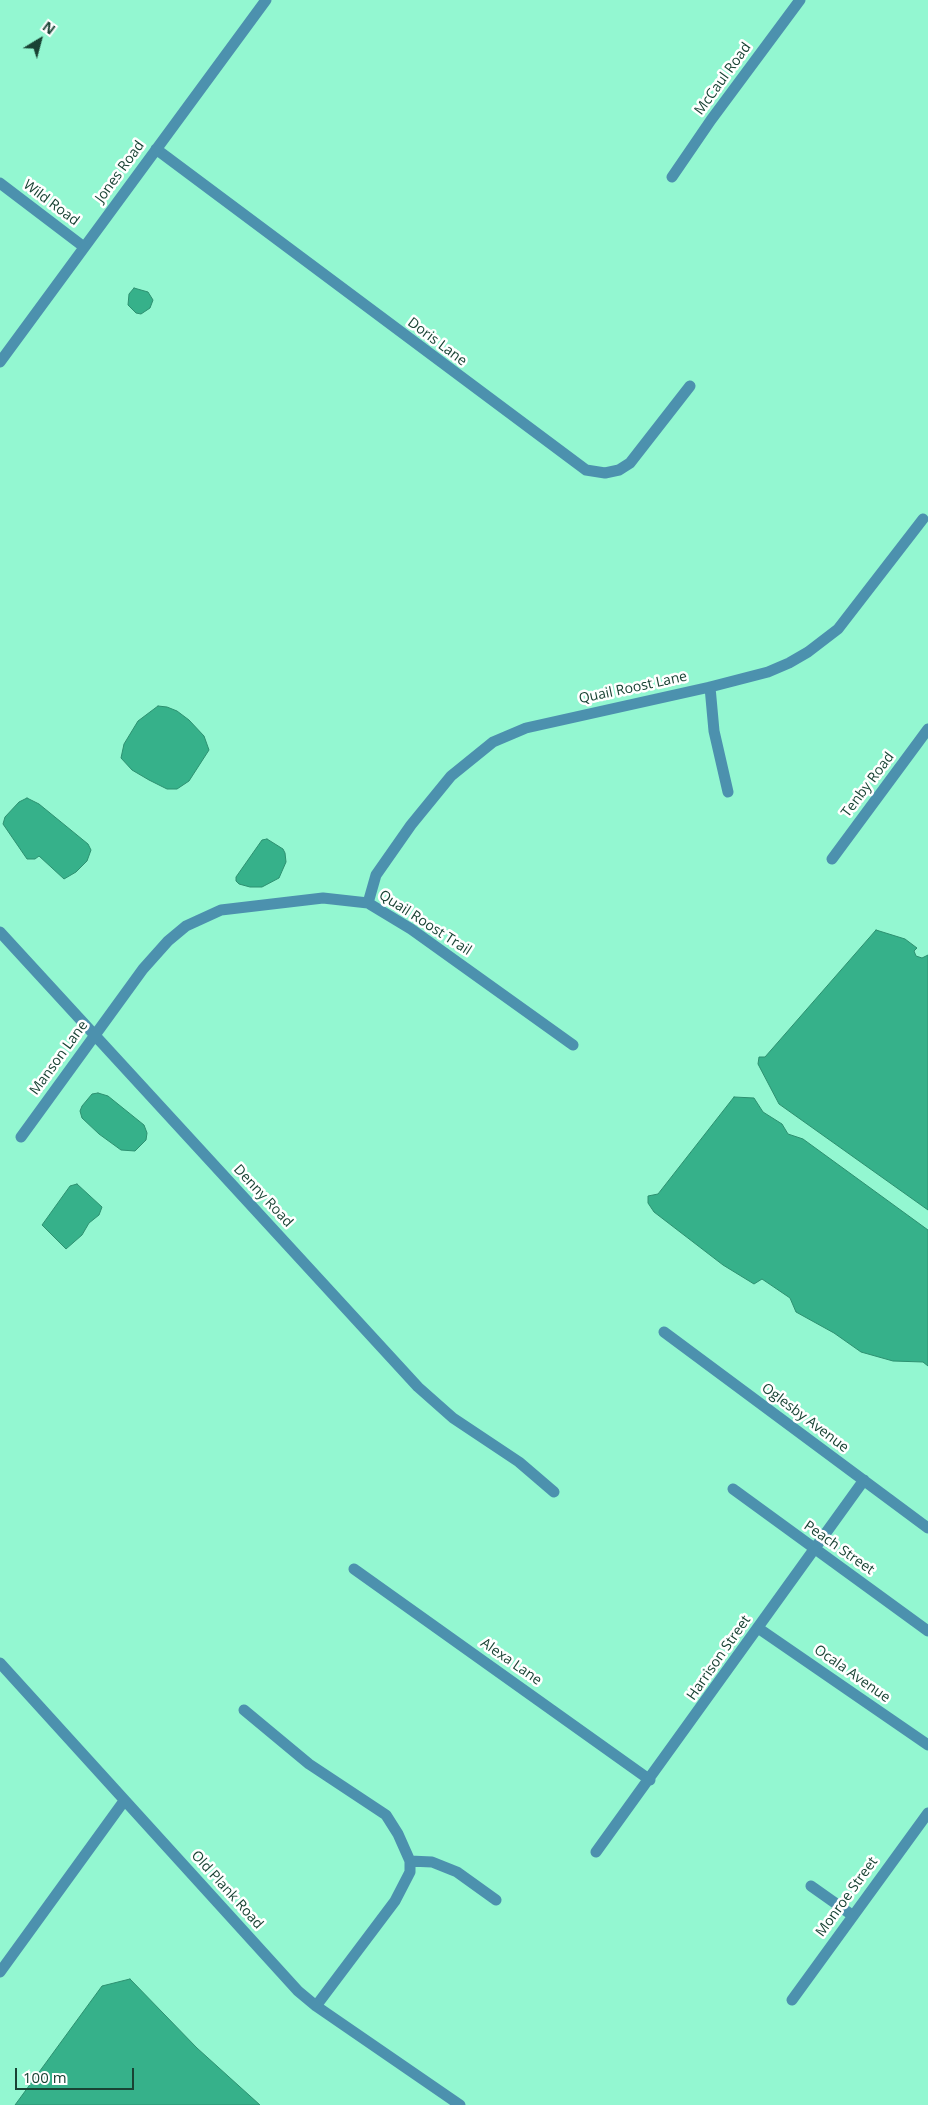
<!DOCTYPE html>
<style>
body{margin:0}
#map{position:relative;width:928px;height:2105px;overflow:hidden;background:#93f7d1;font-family:"Open Sans",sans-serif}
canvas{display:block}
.north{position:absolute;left:15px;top:15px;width:50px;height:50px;-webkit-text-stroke:4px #fff;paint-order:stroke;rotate:37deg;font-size:14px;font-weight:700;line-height:20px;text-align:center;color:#194334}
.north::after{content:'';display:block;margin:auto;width:18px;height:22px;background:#194334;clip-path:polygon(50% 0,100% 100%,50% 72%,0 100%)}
.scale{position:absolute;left:15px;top:2068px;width:119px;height:22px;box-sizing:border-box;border:2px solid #194334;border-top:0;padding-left:6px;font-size:15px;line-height:18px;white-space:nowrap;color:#194334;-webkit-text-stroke:4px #fff;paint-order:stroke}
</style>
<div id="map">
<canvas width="928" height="2105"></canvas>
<div class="north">N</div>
<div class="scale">100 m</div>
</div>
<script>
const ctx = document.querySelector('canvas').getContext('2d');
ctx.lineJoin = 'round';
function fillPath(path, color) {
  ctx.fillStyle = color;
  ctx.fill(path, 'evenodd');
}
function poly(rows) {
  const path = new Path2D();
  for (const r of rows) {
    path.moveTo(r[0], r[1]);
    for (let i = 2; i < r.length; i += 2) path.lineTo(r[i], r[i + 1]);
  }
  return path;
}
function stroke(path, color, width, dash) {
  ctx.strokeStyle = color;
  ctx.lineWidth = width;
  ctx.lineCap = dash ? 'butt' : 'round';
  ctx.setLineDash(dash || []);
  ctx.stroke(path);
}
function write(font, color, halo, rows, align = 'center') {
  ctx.font = font + ' "Open Sans",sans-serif';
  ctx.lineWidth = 5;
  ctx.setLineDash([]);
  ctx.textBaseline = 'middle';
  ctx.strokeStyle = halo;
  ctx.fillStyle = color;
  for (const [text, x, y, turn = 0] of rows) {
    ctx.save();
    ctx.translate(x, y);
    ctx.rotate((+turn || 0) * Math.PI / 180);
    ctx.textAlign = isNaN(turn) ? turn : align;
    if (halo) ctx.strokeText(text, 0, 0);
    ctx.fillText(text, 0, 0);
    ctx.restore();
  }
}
const water = poly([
 [134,288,148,292,153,300,150,308,141,314,136,313,128,305,129,294,134,288],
 [158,706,167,707,177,711,189,720,204,736,209,750,189,781,177,789,167,789,149,780,132,770,121,758,124,744,138,721,158,706],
 [27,798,39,804,88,844,91,850,87,861,76,872,64,879,39,856,35,859,27,859,3,824,5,817,19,802,27,798],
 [267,839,283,849,285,853,286,862,279,878,262,887,250,887,239,884,236,881,236,877,262,840,267,839],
 [876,930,905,939,917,948,914,951,916,956,922,958,928,955,928,1210,779,1104,758,1064,759,1057,765,1057,876,930],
 [98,1093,108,1096,144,1125,147,1133,146,1140,135,1151,121,1150,99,1134,82,1118,80,1111,82,1106,92,1094,98,1093],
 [734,1097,754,1098,763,1112,782,1124,788,1134,803,1139,928,1230,928,1366,923,1362,893,1361,861,1352,834,1333,796,1312,790,1298,762,1279,754,1284,723,1265,654,1212,648,1203,648,1196,658,1194,734,1097],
 [77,1184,102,1207,99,1215,89,1223,82,1235,66,1249,42,1225,70,1186,77,1184],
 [130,1979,197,2048,260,2105,15,2105,102,1986,130,1979]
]);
fillPath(water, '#36b18a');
stroke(water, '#2d9070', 1);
stroke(poly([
 [156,149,586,470,605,473,619,470,630,463,690,386],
 [672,177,711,120,800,0],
 [0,183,84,247],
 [0,362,266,0],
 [710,687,714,731,728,792],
 [832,859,928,729],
 [368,903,376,875,411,825,451,776,493,742,526,728,710,687,768,672,789,663,808,652,838,629,923,519],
 [0,932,418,1387,453,1418,519,1462,554,1492],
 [21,1137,143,969,168,941,186,926,221,910,323,898,368,903,411,929,573,1045],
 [664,1332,928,1528],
 [733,1489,928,1631],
 [354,1569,650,1780],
 [758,1628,928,1745],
 [0,1663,298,1991,316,2006,460,2105],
 [244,1710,309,1764,386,1815,398,1834,410,1861,410,1872,395,1901,316,2006],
 [596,1852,864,1480],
 [410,1861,432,1862,457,1872,496,1900],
 [811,1886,852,1915],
 [0,1972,124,1801],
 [792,2000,928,1813]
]), '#4c91ae', 11);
write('14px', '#194334', '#fff', [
 ["McCaul Road",723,79,-54],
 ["Jones Road",120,172,-54],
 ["Wild Road",51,203,37],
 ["Doris Lane",437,342,37],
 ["Quail Roost Lane",633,688,-12],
 ["Tenby Road",868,785,-53],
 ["Quail Roost Trail",425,923,33],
 ["Manson Lane",59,1058,-54],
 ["Denny Road",263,1196,47],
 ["Oglesby Avenue",805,1418,37],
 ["Peach Street",839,1548,35],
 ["Harrison Street",719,1658,-55],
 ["Alexa Lane",511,1662,35],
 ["Ocala Avenue",852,1674,35],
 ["Old Plank Road",227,1890,48],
 ["Monroe Street",847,1897,-54]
]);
</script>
